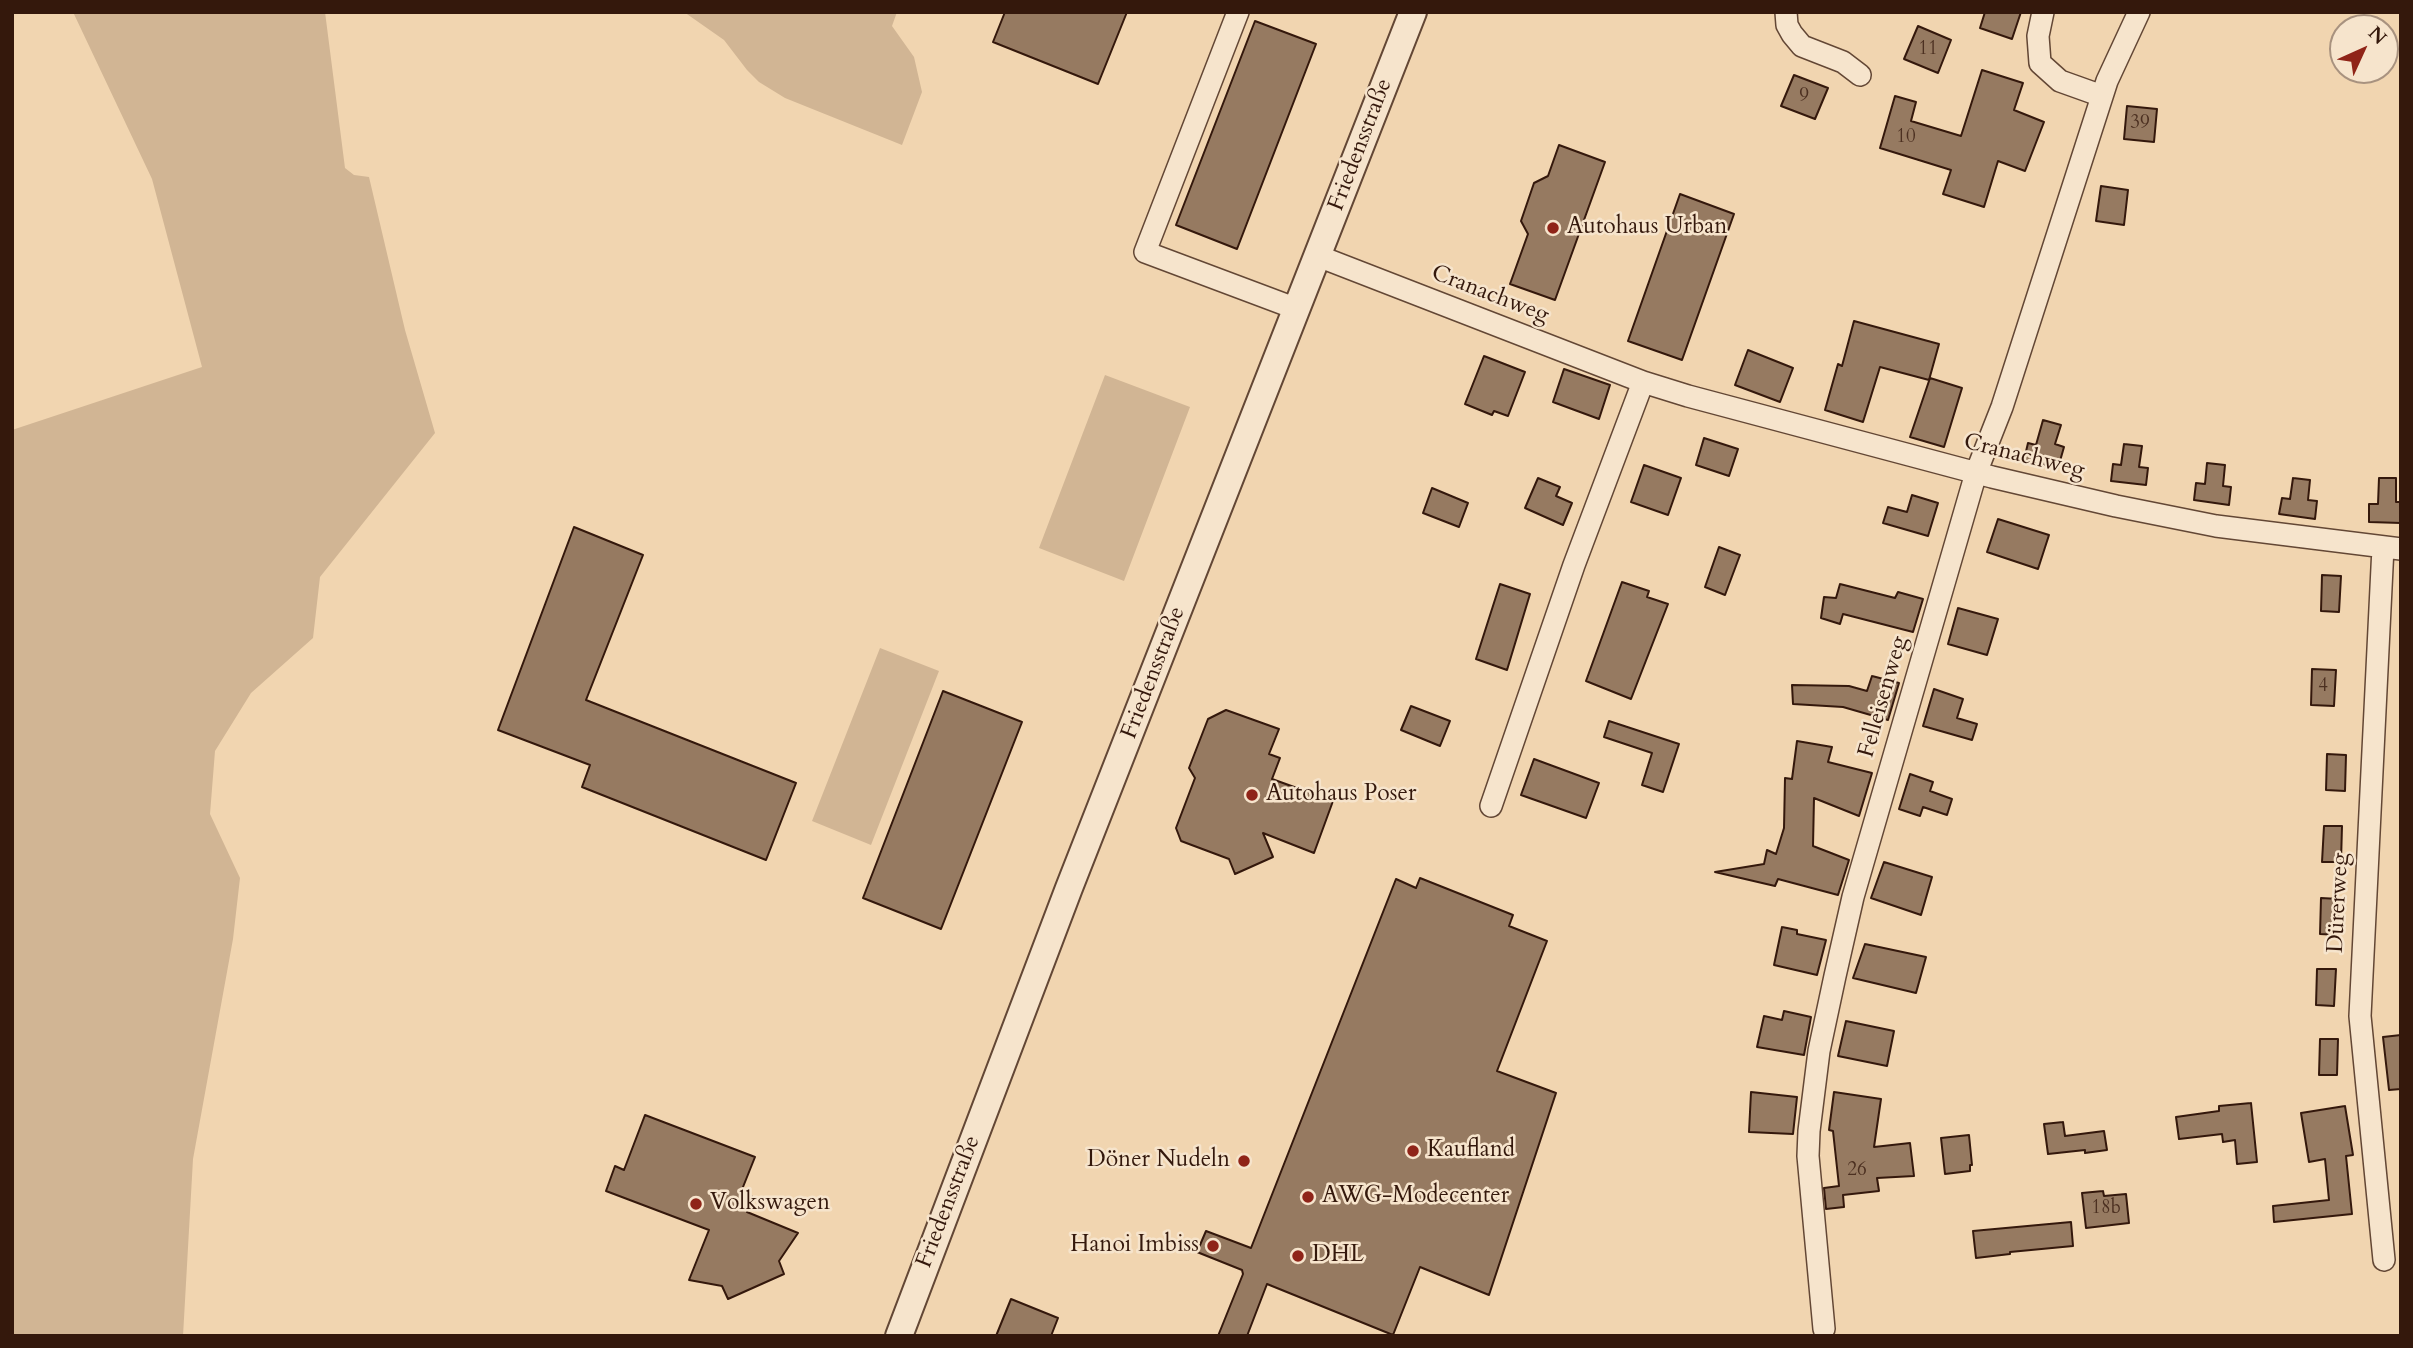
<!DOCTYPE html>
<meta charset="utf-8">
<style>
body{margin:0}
#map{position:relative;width:2413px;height:1348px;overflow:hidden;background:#f1d5b0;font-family:Cardo,serif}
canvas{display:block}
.frame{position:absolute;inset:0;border:14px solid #34180c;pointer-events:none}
.north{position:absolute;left:2329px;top:14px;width:70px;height:70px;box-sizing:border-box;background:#f6e4cc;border:2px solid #a8927f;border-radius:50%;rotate:45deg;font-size:19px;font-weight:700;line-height:28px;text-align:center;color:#34180c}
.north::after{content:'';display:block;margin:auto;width:24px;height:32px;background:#8f2418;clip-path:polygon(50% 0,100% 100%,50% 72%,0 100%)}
</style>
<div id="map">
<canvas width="2413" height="1348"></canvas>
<div class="frame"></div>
<div class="north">N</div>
</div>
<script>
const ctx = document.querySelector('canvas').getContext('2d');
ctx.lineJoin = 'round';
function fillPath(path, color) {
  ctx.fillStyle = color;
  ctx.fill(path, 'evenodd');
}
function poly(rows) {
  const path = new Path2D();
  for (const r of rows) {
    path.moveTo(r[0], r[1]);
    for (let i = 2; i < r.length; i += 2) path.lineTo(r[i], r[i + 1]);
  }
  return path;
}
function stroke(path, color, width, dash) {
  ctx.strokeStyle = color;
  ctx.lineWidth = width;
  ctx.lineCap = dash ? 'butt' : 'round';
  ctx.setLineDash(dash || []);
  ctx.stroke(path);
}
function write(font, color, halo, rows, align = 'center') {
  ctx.font = font + ' Cardo,serif';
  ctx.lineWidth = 5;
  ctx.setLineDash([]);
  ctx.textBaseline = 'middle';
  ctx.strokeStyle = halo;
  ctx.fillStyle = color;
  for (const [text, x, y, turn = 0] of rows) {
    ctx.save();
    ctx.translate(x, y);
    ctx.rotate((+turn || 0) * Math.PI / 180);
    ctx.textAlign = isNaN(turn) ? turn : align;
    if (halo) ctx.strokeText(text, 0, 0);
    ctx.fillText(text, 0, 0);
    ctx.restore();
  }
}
fillPath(poly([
 [73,12,325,12,345,168,354,175,369,177,405,330,435,433,320,577,313,638,251,693,215,751,210,814,240,878,233,939,193,1159,183,1336,12,1336,12,430,202,367,152,179],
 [684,12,897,12,892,26,914,57,922,92,902,145,785,98,759,82,747,70,724,40],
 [1105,375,1190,407,1124,581,1039,548],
 [880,648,939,671,871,845,812,821]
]), '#d1b594');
const building = poly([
 [1005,12,1127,12,1098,84,993,42,1005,12],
 [1985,12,2021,12,2012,39,1980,28,1985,12],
 [1255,21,1316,44,1237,249,1176,225,1255,21],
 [1918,26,1951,40,1938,73,1904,59,1918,26],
 [1982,70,2023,83,2014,110,2044,122,2025,171,1998,161,1984,207,1943,194,1951,170,1880,148,1895,96,1916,102,1911,121,1961,136,1982,70],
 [1794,75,1828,88,1815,119,1781,106,1794,75],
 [2127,106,2157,109,2154,142,2124,139,2127,106],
 [1559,145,1605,162,1555,300,1510,284,1528,234,1521,221,1534,183,1548,176,1559,145],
 [2101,186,2128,190,2124,225,2096,221,2101,186],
 [1680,194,1734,214,1682,360,1628,341,1680,194],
 [1854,321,1939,344,1929,380,1880,367,1863,422,1825,410,1838,364,1842,366,1854,321],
 [1748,350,1793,368,1780,402,1735,385,1748,350],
 [1484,356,1525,372,1508,416,1494,411,1492,415,1465,404,1484,356],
 [1564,369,1610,385,1599,419,1553,402,1564,369],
 [1930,378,1962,388,1944,447,1910,437,1930,378],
 [2043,420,2061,425,2055,444,2064,447,2058,468,2024,460,2028,443,2036,445,2043,420],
 [1704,438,1738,449,1729,476,1696,465,1704,438],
 [2124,444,2142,446,2139,467,2148,468,2146,485,2111,481,2113,464,2121,465,2124,444],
 [2207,463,2225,465,2223,486,2231,487,2229,505,2194,500,2196,483,2205,484,2207,463],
 [1644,465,1681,478,1668,515,1631,502,1644,465],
 [1538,478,1560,487,1556,496,1572,503,1563,525,1525,508,1538,478],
 [2293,478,2310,480,2308,500,2317,501,2315,519,2279,514,2282,498,2290,499,2293,478],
 [2379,478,2396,478,2396,502,2401,502,2401,523,2369,522,2369,504,2378,504,2379,478],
 [1432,488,1468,503,1459,527,1423,513,1432,488],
 [1912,495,1938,503,1928,536,1883,523,1888,507,1907,512,1912,495],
 [1998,519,2049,535,2038,569,1987,552,1998,519],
 [574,527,643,555,586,700,796,783,766,860,582,787,590,765,498,730,574,527],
 [1719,547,1740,555,1725,595,1705,587,1719,547],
 [2322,575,2341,576,2339,612,2321,611,2322,575],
 [1622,582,1649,591,1647,597,1668,604,1631,699,1586,681,1622,582],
 [1500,584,1530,594,1507,670,1476,659,1500,584],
 [1840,584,1895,598,1898,592,1923,599,1913,632,1843,614,1840,624,1821,618,1824,597,1836,598,1840,584],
 [1958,608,1998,619,1987,655,1948,644,1958,608],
 [2312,669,2336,670,2334,706,2311,705,2312,669],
 [1872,676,1899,683,1888,720,1843,707,1793,704,1792,685,1849,686,1867,691,1872,676],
 [1934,689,1963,699,1957,718,1977,724,1972,740,1923,726,1934,689],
 [943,691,1022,722,941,929,863,898,943,691],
 [1411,706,1450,721,1440,746,1401,730,1411,706],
 [1226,710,1279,729,1269,754,1280,758,1272,779,1333,801,1314,853,1263,833,1273,857,1235,874,1229,859,1181,841,1176,828,1195,778,1189,768,1208,719,1226,710],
 [1609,721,1679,744,1663,792,1642,785,1652,753,1604,737,1609,721],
 [1797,741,1832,747,1828,762,1872,773,1859,816,1814,798,1813,846,1849,860,1838,895,1778,879,1775,886,1715,872,1764,864,1767,850,1776,854,1784,828,1785,778,1792,779,1797,741],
 [2327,754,2346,755,2345,791,2326,790,2327,754],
 [1534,759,1599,783,1586,818,1521,795,1534,759],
 [1910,774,1933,782,1930,791,1952,799,1947,815,1923,807,1920,816,1899,809,1910,774],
 [2324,826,2342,826,2341,862,2322,862,2324,826],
 [1884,862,1932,877,1921,915,1871,898,1884,862],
 [1420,878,1513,915,1509,926,1547,941,1497,1071,1556,1093,1489,1295,1420,1267,1393,1335,1267,1284,1247,1336,1218,1336,1243,1274,1242,1270,1197,1252,1206,1231,1251,1248,1396,879,1416,888,1420,878],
 [2321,898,2339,899,2338,935,2320,934,2321,898],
 [1782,927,1797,930,1797,934,1826,940,1817,975,1774,965,1782,927],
 [1865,944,1926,957,1916,993,1853,978,1865,944],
 [2317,969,2336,969,2334,1006,2316,1005,2317,969],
 [1784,1011,1811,1017,1804,1055,1757,1047,1764,1016,1782,1020,1784,1011],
 [1846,1021,1894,1031,1887,1066,1838,1056,1846,1021],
 [2401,1035,2401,1089,2389,1090,2383,1037,2401,1035],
 [2320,1039,2338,1039,2337,1075,2319,1075,2320,1039],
 [1751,1092,1797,1097,1793,1134,1749,1132,1751,1092],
 [1834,1092,1881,1099,1874,1147,1910,1143,1914,1176,1877,1178,1879,1191,1843,1195,1844,1207,1826,1209,1824,1188,1839,1186,1833,1131,1829,1130,1834,1092],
 [2251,1103,2257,1162,2237,1164,2235,1140,2223,1142,2222,1134,2179,1139,2176,1117,2219,1111,2219,1106,2251,1103],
 [2345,1106,2353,1155,2346,1156,2352,1214,2274,1222,2273,1206,2329,1200,2325,1159,2309,1162,2301,1113,2345,1106],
 [645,1115,755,1157,741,1192,753,1197,747,1212,798,1233,779,1261,784,1274,728,1299,722,1286,689,1280,709,1230,606,1191,615,1166,624,1170,645,1115],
 [2063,1122,2065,1136,2104,1131,2107,1150,2085,1153,2085,1150,2048,1154,2044,1124,2063,1122],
 [1969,1135,1972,1165,1970,1165,1970,1171,1945,1174,1941,1138,1969,1135],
 [2103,1191,2104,1196,2126,1194,2129,1223,2086,1228,2082,1193,2103,1191],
 [2071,1222,2073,1246,2010,1252,2010,1254,1976,1258,1973,1231,2071,1222],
 [1011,1299,1058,1318,1051,1336,996,1336,1011,1299]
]);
fillPath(building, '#967a61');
stroke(building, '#34180c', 2);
const minor = poly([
 [1238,12,1145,252,1297,309],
 [1786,12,1787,25,1792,34,1802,46,1843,62,1860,75],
 [2043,12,2038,36,2040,63,2060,81,2102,96],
 [1318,256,1643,382,1688,396,1992,477,2116,506,2216,526,2401,549],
 [2383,547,2360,1016,2384,1260],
 [1491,806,1574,565,1643,382],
 [1824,1329,1808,1156,1809,1131,1819,1051,1835,976,1853,897,1976,473,2002,407,2107,81,2139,12]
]);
const tertiary = poly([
 [899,1336,1069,888,1413,12]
]);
stroke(minor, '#634735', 24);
stroke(tertiary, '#634735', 30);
stroke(minor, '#f6e4cc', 21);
stroke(tertiary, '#f6e4cc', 26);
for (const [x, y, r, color] of [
 [1553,228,7,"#8f2418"],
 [1252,795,7,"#8f2418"],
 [1413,1151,7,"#8f2418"],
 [1244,1161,7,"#8f2418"],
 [1308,1197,7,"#8f2418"],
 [696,1204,7,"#8f2418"],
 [1213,1246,7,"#8f2418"],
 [1298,1256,7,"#8f2418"]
]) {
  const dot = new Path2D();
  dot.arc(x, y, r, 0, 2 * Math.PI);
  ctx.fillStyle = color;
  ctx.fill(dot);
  stroke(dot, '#f6e4cc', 2.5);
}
write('19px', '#4c3021', null, [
 ["11",1928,50],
 ["9",1804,97],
 ["39",2140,124],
 ["10",1906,138],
 ["4",2323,687],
 ["26",1857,1171],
 ["18b",2106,1209]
]);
write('23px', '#34180c', '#f6e4cc', [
 ["Friedensstraße",1361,145,-69],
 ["Cranachweg",1490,295,21],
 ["Cranachweg",2024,457,14],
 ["Friedensstraße",1154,673,-69],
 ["Felleisenweg",1884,697,-74],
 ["Dürerweg",2339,903,-87],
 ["Friedensstraße",949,1202,-69]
]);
write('23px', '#34180c', '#f6e4cc', [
 ["Autohaus Urban",1567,228],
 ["Autohaus Poser",1266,795],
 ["Kaufland",1427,1151],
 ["Döner Nudeln",1230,1161,"right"],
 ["AWG-Modecenter",1322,1197],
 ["Volkswagen",710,1204],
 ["Hanoi Imbiss",1199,1246,"right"],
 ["DHL",1312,1256]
], 'left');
</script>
